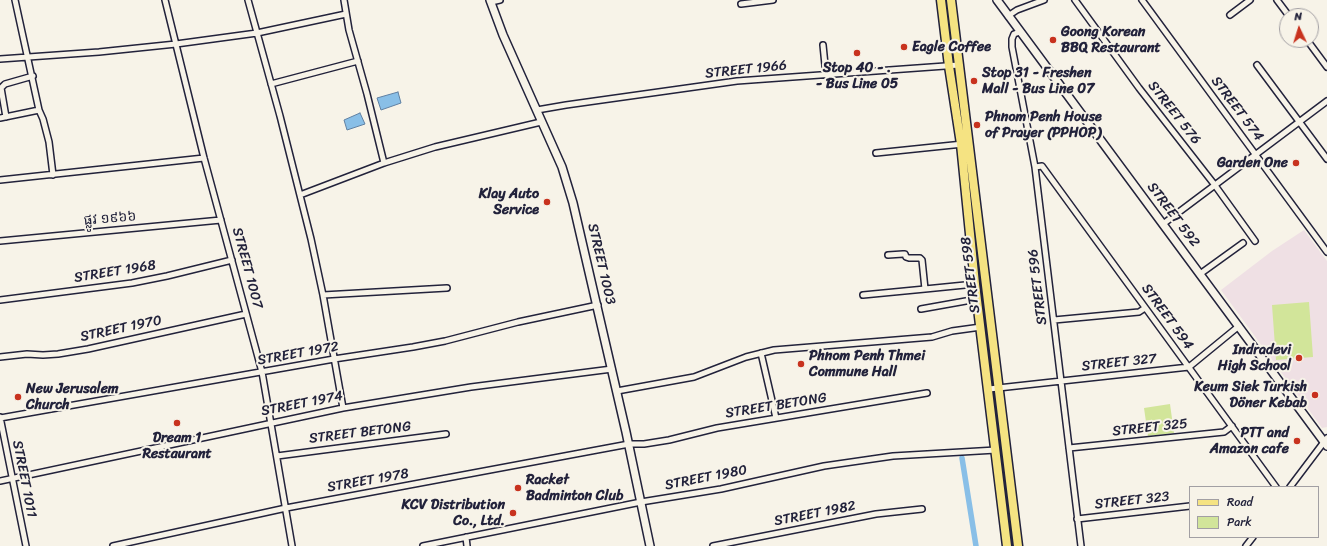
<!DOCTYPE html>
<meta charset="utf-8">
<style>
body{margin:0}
#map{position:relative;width:1327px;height:546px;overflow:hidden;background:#f7f3e8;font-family:Sriracha,sans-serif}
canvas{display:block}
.legend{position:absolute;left:1189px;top:486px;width:130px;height:52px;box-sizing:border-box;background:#f7f3e8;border:1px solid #a29fa3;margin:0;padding:5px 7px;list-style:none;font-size:12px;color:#22223b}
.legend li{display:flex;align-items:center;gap:8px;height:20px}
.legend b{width:20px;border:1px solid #a29fa3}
.north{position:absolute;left:1279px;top:8px;width:40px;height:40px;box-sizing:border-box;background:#f7f3e8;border:1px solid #a29fa3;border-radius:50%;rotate:356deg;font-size:11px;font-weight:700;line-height:16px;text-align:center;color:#22223b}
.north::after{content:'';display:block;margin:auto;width:14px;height:18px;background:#c8321e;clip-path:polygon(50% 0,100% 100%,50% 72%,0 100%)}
</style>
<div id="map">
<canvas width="1327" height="546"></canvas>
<ul class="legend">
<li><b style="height:5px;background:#f5e382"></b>Road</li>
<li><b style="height:11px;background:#d2e59a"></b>Park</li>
</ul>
<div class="north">N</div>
</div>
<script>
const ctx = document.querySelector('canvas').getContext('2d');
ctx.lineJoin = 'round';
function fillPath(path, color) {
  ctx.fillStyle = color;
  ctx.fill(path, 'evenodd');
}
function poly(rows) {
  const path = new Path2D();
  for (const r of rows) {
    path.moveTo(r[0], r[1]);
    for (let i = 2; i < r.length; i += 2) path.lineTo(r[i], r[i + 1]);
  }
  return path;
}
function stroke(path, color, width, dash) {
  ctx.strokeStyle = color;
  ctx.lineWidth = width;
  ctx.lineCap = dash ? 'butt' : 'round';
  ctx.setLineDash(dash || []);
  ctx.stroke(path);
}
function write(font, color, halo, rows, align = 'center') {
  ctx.font = font + ' Sriracha,"Noto Sans Khmer",sans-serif';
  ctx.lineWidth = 4;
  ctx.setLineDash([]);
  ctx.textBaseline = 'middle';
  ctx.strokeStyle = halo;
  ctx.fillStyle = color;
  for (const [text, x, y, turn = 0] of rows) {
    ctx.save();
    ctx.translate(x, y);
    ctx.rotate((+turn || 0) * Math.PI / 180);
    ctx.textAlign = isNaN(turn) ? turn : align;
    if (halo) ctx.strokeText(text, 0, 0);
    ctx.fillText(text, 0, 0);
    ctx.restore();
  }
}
fillPath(poly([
 [1304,230,1327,261,1327,427,1322,428,1221,290,1272,251]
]), '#efe0e4');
fillPath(poly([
 [1309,302,1313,357,1276,360,1272,305],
 [1170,404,1174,433,1148,436,1144,408]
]), '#d2e59a');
const water = poly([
 [398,92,401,103,381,110,377,98,398,92],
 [360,113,365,124,347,130,344,120,360,113]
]);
fillPath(water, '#89bfe7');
stroke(water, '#6080a2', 1);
stroke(poly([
 [962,458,976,546]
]), '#89bfe7', 5.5);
const minor = poly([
 [15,0,39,110,43,119,49,142,53,175],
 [165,0,204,158,262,372,292,546],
 [248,0,280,116,311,239,323,295,343,408],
 [344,0,349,30,367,94,384,163],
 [1075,0,1139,88,1214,184,1255,241],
 [1142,0,1327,252],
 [1277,0,1289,16],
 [491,2,500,0],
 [741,4,773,0],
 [1230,15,1250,0],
 [1008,16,1017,10,1044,0],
 [1020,32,1014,34,1012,39,1012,47,1035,167,1081,546],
 [1307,40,1327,67],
 [823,45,826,75],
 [0,59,99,52,176,44,257,33,346,14],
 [1257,65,1327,159],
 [271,84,358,61],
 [537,110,566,105,737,81,959,65],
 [6,117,1,88,5,84,33,76],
 [0,118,39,110],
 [876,153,963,144],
 [1035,167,1042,166,1276,487],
 [0,180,204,158],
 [300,195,384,163,435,147,541,122],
 [1163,224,1327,101],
 [0,241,221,220],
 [888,255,903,254,905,254,906,257,909,258,920,258,922,260,925,289,975,284],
 [1200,274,1243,243],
 [323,295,447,288],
 [863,295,925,289],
 [0,300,132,283,167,276,232,260],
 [921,309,977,299],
 [1054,320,1139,312,1145,308],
 [761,353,776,418],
 [0,357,27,354,43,355,58,354,88,349,246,314],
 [989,389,1189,367,1239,326],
 [617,391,694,377,746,357,774,350,932,337,952,331,981,327],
 [0,417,26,546],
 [0,418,334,359,413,347,445,341,518,322,598,305],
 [1069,448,1224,432,1232,426],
 [277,456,446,434],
 [0,481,343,408,471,387,612,369],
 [1290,487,1327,438],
 [1077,519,1190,506],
 [466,537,467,546],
 [113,546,286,508,629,444,644,444,669,440,717,428,927,393],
 [423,546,641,502,721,489,824,466,893,456,996,450],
 [713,546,876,514,922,509],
 [1246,546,1253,537]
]);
const tertiary = poly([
 [490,0,503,35,562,167,573,203,626,432,650,546],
 [997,0,1327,446]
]);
const primary = poly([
 [941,0,949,66,961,144,975,284,1007,546],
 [951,0,1018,546]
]);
stroke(minor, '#22223b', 8);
stroke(tertiary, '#22223b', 10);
stroke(primary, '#22223b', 11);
stroke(minor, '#f7f3e8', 5);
stroke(tertiary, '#f7f3e8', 7);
stroke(primary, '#f5e382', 8);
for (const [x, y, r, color] of [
 [1053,40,4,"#c8321e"],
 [904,47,4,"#c8321e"],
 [857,53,4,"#c8321e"],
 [974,81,4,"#c8321e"],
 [977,125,4,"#c8321e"],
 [1296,163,4,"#c8321e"],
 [547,202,4,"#c8321e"],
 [1299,358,4,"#c8321e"],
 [801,364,4,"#c8321e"],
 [1315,395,4,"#c8321e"],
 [18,397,4,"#c8321e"],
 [177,423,4,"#c8321e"],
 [1297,441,4,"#c8321e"],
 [518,488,4,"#c8321e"],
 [513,513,4,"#c8321e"]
]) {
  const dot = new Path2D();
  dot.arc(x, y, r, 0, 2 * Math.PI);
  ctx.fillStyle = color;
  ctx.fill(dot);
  stroke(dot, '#f7f3e8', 1.5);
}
write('bold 14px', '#22223b', '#f7f3e8', [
 ["Goong Korean",1061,32],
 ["BBQ Restaurant",1061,48],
 ["Eagle Coffee",912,47],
 ["Stop 40 - .",857,68,"center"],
 ["- Bus Line 05",857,84,"center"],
 ["Stop 31 - Freshen",982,73],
 ["Mall - Bus Line 07",982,89],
 ["Phnom Penh House",985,117],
 ["of Prayer (PPHOP)",985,133],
 ["Garden One",1288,163,"right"],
 ["Klay Auto",539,194,"right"],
 ["Service",539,210,"right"],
 ["Indradevi",1291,350,"right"],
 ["High School",1291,366,"right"],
 ["Phnom Penh Thmei",809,356],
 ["Commune Hall",809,372],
 ["Keum Siek Turkish",1307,387,"right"],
 ["Döner Kebab",1307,403,"right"],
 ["New Jerusalem",26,389],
 ["Church",26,405],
 ["PTT and",1289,433,"right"],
 ["Amazon cafe",1289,449,"right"],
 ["Dream 1",177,438,"center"],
 ["Restaurant",177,454,"center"],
 ["Racket",526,480],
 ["Badminton Club",526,496],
 ["KCV Distribution",505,505,"right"],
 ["Co., Ltd.",505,521,"right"]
], 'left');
write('14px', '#22223b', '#f7f3e8', [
 ["STREET 1966",746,70,-6],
 ["STREET 574",1237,109,53],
 ["STREET 576",1174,113,52],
 ["STREET 592",1173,215,53],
 ["ផ្លូវ ១៩៦៦",110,219,-5],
 ["STREET 1003",601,264,77],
 ["STREET 1007",247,268,75],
 ["STREET 1968",115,272,-9],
 ["STREET 598",971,275,-97],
 ["STREET 596",1038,287,-97],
 ["STREET 594",1167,317,54],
 ["STREET 1970",121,329,-12],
 ["STREET 1972",298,354,-10],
 ["STREET 327",1119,363,-6],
 ["STREET 1974",302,404,-11],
 ["STREET BETONG",776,406,-9],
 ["STREET 325",1150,428,-6],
 ["STREET BETONG",360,433,-7],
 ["STREET 1980",706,478,-11],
 ["STREET 1011",24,479,79],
 ["STREET 1978",368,481,-10],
 ["STREET 323",1132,501,-6],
 ["STREET 1982",815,514,-11]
]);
</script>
